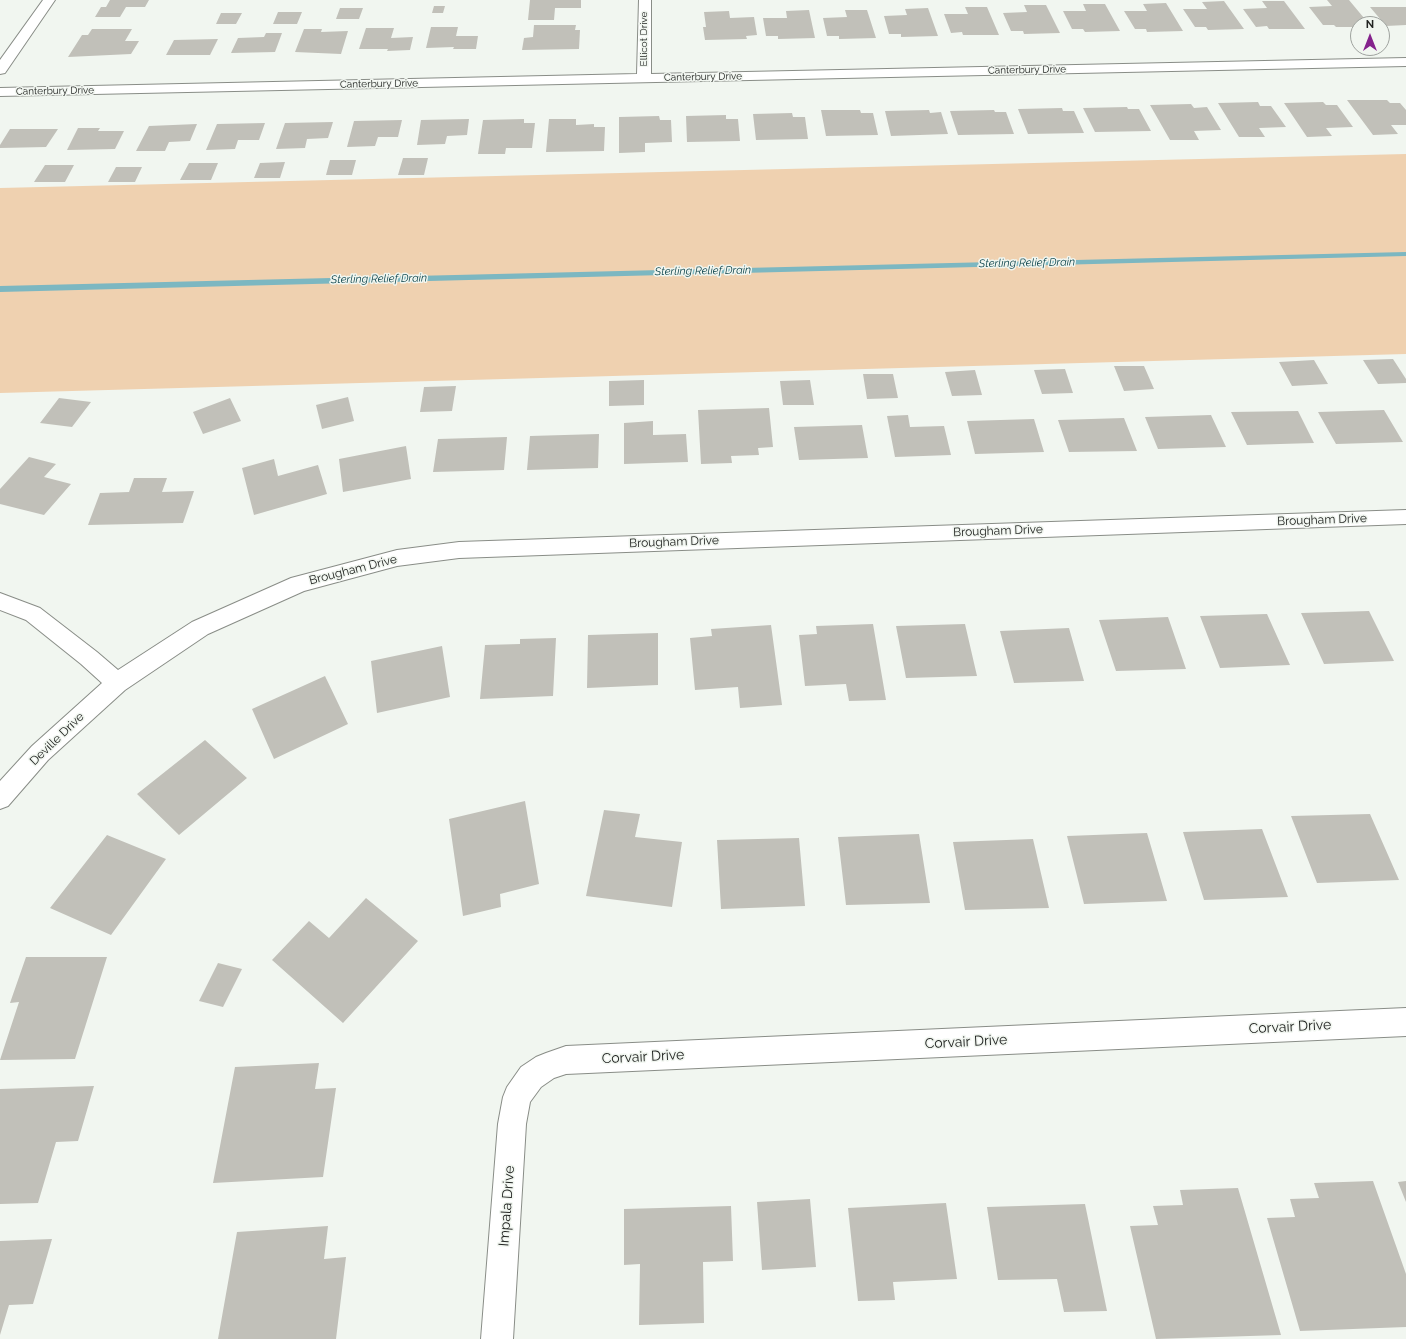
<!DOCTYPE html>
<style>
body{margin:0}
#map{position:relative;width:1406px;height:1339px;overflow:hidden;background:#f1f6f0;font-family:Raleway,sans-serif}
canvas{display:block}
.north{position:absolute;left:1350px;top:16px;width:40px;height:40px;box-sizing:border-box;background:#f1f6f0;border:1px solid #9ea29e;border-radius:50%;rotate:0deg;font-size:11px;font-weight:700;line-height:16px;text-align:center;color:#222422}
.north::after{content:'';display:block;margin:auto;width:14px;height:18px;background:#84228c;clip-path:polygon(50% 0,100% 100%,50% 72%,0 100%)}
</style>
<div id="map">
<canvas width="1406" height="1339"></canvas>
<div class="north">N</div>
</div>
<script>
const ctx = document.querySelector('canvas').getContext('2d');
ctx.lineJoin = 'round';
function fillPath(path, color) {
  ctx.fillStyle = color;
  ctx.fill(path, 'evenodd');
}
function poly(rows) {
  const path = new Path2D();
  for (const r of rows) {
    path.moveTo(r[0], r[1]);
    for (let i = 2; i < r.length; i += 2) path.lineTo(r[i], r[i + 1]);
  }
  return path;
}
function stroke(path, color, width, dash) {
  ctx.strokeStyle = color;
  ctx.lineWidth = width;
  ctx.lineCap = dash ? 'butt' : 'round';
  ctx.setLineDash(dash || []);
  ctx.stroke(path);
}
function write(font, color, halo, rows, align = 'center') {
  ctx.font = font + ' Raleway,sans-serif';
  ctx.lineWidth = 3;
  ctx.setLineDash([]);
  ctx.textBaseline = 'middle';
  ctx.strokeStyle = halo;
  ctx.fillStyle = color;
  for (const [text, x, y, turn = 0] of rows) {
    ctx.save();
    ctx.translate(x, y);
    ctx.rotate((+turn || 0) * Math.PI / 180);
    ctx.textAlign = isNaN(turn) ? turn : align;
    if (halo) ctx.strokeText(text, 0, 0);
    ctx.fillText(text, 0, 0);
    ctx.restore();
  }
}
fillPath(poly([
 [1406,154,1406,354,0,393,0,188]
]), '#efd1b0');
fillPath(poly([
 [1406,252,1406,256,0,292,0,286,1406,252]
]), '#7cb7c1');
fillPath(poly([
 [110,0,149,0,145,7,126,7,120,17,95,17,101,7,106,7],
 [530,0,581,0,581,8,555,8,554,20,528,20],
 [1327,0,1349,0,1369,24,1358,24,1358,27,1336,27,1334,25,1323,25,1309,7,1332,6],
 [1224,1,1244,29,1208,30,1206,27,1195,27,1183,9,1207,9,1202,2],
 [1262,1,1284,1,1305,29,1269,29,1267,26,1256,27,1243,9,1267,8],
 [1166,3,1183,31,1147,32,1146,29,1135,29,1124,11,1147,11,1143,4],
 [1083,4,1105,4,1120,31,1085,32,1083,29,1072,29,1063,11,1086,11],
 [1024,5,1046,5,1060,33,1024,34,1023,31,1011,31,1003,13,1027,12],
 [434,6,445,6,443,13,432,13],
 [965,7,987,7,999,35,963,35,962,32,951,33,944,14,968,14],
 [1370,7,1406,7,1406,25,1386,26],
 [340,8,363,8,359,19,336,19],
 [928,8,938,36,901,37,901,34,889,34,884,16,907,15,905,9],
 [809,10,815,38,778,39,778,36,766,36,763,18,787,18,786,11],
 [845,10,867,10,876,38,839,39,839,36,827,36,823,18,847,17],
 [729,11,730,18,754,17,757,35,746,36,747,39,705,40,703,27,706,27,704,12],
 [278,12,302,12,297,24,273,24],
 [221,13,242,13,236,24,216,24],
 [534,25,576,25,575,30,580,30,579,49,522,50,524,38,533,37],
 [431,27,458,27,456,36,478,36,476,49,453,49,454,47,426,48],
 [366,28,394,28,391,38,413,37,410,50,387,51,388,49,359,49],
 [92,29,132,29,125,41,139,41,131,54,68,57,82,35,88,35],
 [304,29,322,29,321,32,348,31,341,54,295,52],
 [266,33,282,33,275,52,231,53,238,38,264,37],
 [218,39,210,55,166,55,174,40],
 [1347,100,1387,100,1390,103,1400,103,1406,110,1406,125,1391,125,1398,134,1373,135],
 [1258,102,1260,106,1271,106,1286,127,1259,128,1265,137,1239,137,1218,103],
 [1323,102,1326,105,1337,105,1353,127,1326,128,1332,136,1307,137,1284,103],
 [1191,104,1194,108,1207,107,1221,130,1194,131,1199,140,1170,140,1150,105],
 [1127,107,1128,109,1139,109,1151,131,1095,132,1083,108],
 [1062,108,1063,111,1074,111,1084,133,1028,134,1018,109],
 [821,110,860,110,861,113,873,113,878,135,826,136],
 [929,110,930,113,941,112,948,134,891,136,885,111],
 [994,110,995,112,1006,112,1014,134,958,135,950,111],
 [792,113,793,117,805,117,808,139,756,140,753,114],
 [726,115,726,119,738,119,740,141,687,142,686,116],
 [659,116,660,120,671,120,672,142,645,143,645,152,619,153,619,117],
 [469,119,467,135,447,136,445,144,417,145,421,120],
 [524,119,524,123,535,123,532,148,506,148,505,154,478,154,483,120],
 [549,119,576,119,576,125,594,124,594,127,605,127,604,151,546,152],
 [402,120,398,137,378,137,375,146,347,147,354,121],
 [333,122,328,138,307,139,305,148,276,149,285,123],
 [265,123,259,140,238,140,235,149,206,150,217,124],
 [197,124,190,141,169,142,165,151,136,151,149,126],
 [78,128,100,128,98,131,124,131,115,149,67,150],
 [10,129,58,129,46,147,0,148,0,145],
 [403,158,428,158,424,175,398,175],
 [330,160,356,160,352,175,326,175],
 [285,162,280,178,254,178,260,163],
 [189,163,218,163,211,180,180,180],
 [45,165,74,165,65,182,34,182],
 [116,167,142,167,135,182,108,182],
 [1393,359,1406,379,1406,383,1378,384,1363,360],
 [1314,360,1328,384,1292,386,1279,362],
 [1114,366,1144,366,1154,389,1124,391],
 [1065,369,1073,393,1042,394,1034,370],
 [975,370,982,395,952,396,945,372],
 [863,374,893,374,898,398,867,399],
 [644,380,644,405,609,406,609,381],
 [810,380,814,405,783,405,780,381],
 [456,386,452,411,420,412,424,387],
 [348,397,354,421,322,429,316,405],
 [59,398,91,402,72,427,40,423],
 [230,398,241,421,203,434,193,412],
 [769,408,773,447,758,448,759,455,731,456,732,463,701,464,698,410],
 [1384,410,1403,442,1336,444,1318,412],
 [1298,411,1314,443,1247,445,1231,412],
 [908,415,910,427,944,426,951,455,895,457,887,416],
 [1211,415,1226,447,1158,449,1145,417],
 [1124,418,1137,451,1069,452,1058,420],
 [1034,419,1044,452,975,454,967,421],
 [653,421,653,435,686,434,688,462,624,464,624,423],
 [862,425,868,458,799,460,794,427],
 [599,434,598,468,527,470,530,436],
 [507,437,504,470,433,472,438,439],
 [406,446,411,479,343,492,339,459],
 [29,457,56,464,44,477,71,484,44,515,0,504,0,489],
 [274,459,278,476,318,465,327,494,254,515,242,468],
 [134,478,167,478,162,492,194,491,183,523,88,525,100,493,129,492],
 [1369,611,1394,661,1324,664,1301,613],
 [1267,614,1290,665,1220,668,1200,616],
 [1168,617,1186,669,1116,671,1099,620],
 [873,624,886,700,849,701,846,684,805,686,799,635,817,634,816,626],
 [965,624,977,676,906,678,896,626],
 [771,625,782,705,740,708,738,687,695,690,690,638,712,636,711,629],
 [1069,628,1084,681,1014,683,1000,631],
 [658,633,658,685,587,688,588,635],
 [556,638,553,696,480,699,485,645,520,644,520,639],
 [442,646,450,697,377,713,371,661],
 [325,676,348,724,274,759,252,709],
 [205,740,247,778,179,835,137,794],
 [525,801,539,884,500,894,501,907,463,916,449,819],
 [604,810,640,814,635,837,682,842,672,907,586,896],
 [1370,814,1399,880,1317,883,1291,816],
 [1262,829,1288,897,1204,900,1183,832],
 [1147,833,1167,901,1084,904,1067,836],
 [919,834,930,903,846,905,838,837],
 [107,835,166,859,111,935,50,908],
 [799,838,805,906,721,909,717,840],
 [1033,839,1049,908,965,910,953,842],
 [366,898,418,941,343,1023,272,960,309,921,329,938],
 [26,957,107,957,75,1059,0,1060,19,1002,10,1003],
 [218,963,242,969,223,1007,199,1001],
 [319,1063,315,1089,336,1088,323,1177,213,1183,235,1067],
 [94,1086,78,1141,56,1142,38,1203,0,1204,0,1089],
 [1373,1181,1406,1274,1406,1327,1300,1331,1267,1218,1295,1217,1290,1199,1319,1198,1314,1183],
 [1406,1181,1406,1202,1398,1182],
 [1238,1188,1281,1335,1156,1339,1130,1226,1158,1225,1153,1206,1183,1205,1180,1190],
 [810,1199,816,1267,762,1270,757,1202],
 [946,1203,957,1279,893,1282,895,1300,858,1301,848,1208],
 [1085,1204,1107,1311,1064,1312,1057,1279,998,1280,987,1207],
 [731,1206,733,1261,703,1262,704,1323,639,1325,640,1264,624,1265,624,1209],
 [328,1226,324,1259,346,1257,336,1339,218,1339,237,1232],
 [52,1239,33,1304,9,1305,0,1335,0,1241]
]), '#c1c0b9');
const minor = poly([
 [43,0,55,0,5,73,0,74,0,60,43,0],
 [639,0,651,0,651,74,1406,58,1406,66,0,96,0,88,637,74,639,0],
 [1406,510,1406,524,459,558,397,566,304,591,208,634,125,690,48,760,8,806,0,809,0,781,32,746,102,683,81,664,26,620,0,610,0,593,40,608,97,652,118,670,192,622,291,578,397,550,459,542,1406,510],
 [1406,1008,1406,1036,566,1074,554,1078,541,1087,530,1102,526,1124,513,1339,481,1339,498,1124,503,1097,507,1087,521,1067,536,1057,546,1053,566,1046,1406,1008]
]);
stroke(minor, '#898d87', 2);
fillPath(minor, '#fff');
write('10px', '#222422', '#f1f6f0', [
 ["Ellicot Drive",644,39,-90],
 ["Canterbury Drive",1027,70,-1],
 ["Canterbury Drive",703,77,-1],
 ["Canterbury Drive",379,84,-1],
 ["Canterbury Drive",55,91,-1]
]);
write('italic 11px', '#033d45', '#f1f6f0', [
 ["Sterling Relief Drain",1027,263,-1],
 ["Sterling Relief Drain",703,271,-1],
 ["Sterling Relief Drain",379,279,-1]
]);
write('12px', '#222422', '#f1f6f0', [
 ["Brougham Drive",1322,520,-2],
 ["Brougham Drive",998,531,-2],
 ["Brougham Drive",674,542,-2],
 ["Brougham Drive",353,570,-14],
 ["Deville Drive",57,739,-44]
]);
write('14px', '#222422', '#f1f6f0', [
 ["Corvair Drive",1290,1027,-3],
 ["Corvair Drive",966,1042,-3],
 ["Corvair Drive",643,1057,-3],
 ["Impala Drive",507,1206,-86]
]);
</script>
